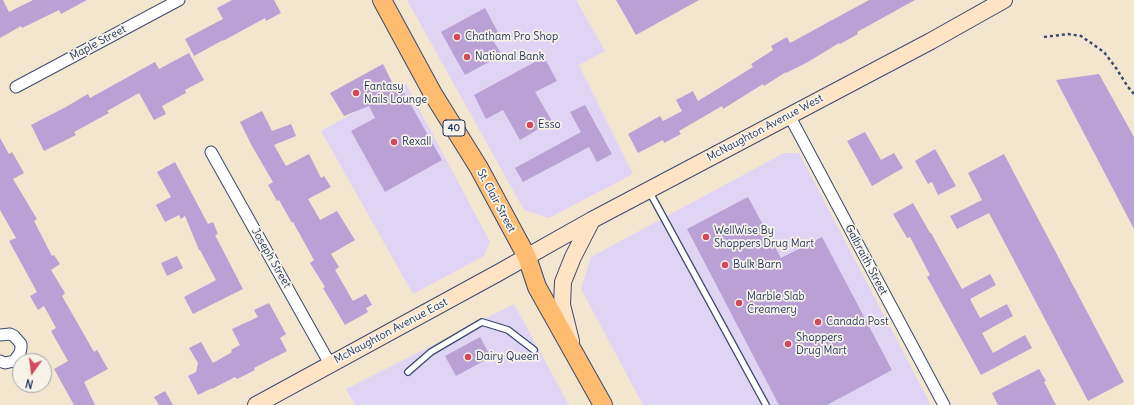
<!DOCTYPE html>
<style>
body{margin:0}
#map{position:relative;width:1134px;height:405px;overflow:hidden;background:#f3e6cf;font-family:Delius,sans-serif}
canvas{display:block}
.north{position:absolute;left:12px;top:353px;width:40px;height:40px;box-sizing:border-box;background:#f7f3e8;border:1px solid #9fa5b1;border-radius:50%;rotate:194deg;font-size:11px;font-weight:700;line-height:16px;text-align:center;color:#1b2f5e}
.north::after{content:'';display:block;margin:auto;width:14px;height:18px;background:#d1495b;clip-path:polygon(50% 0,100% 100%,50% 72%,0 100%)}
</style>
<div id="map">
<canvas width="1134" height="405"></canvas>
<div class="north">N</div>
</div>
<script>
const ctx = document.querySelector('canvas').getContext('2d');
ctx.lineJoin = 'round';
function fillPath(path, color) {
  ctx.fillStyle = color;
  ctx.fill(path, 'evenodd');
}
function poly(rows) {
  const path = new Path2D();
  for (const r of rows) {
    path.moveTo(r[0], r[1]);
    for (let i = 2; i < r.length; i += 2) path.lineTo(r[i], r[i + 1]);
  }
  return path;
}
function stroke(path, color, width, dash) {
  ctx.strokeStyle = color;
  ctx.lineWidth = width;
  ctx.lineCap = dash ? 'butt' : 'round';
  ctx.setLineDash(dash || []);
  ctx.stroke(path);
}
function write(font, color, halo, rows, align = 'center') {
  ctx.font = font + ' Delius,sans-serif';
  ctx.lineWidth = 3.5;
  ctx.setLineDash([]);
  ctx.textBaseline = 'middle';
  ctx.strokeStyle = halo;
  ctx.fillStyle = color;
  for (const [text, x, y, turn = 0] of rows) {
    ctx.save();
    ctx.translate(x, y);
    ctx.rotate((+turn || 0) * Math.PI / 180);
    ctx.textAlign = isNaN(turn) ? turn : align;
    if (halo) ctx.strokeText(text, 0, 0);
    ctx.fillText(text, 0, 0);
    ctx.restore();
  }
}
fillPath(poly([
 [407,0,576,0,605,51,579,65,633,174,549,218,524,210],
 [406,84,490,242,484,256,413,294,321,131],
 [784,153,799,153,931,405,643,405,581,289,591,257],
 [514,304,569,405,355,405,346,389]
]), '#e0d4f4');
fillPath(poly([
 [0,0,3,0,9,12,33,0,87,0,61,14,59,10,22,28,21,26,0,38],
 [232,0,274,0,281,13,266,21,265,18,223,41,223,40,194,56,185,39,223,19,217,8],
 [616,0,699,0,636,35],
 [869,0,915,0,857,32,858,34,840,44,839,43,808,62,786,73,786,72,764,86,763,84,723,109,722,106,679,131,681,134,664,143,663,140,638,153,628,134,660,116,663,121,682,111,676,100,693,91,698,101,753,67,751,64,773,50,771,46,787,37,790,43],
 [485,8,501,38,494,42,502,55,465,75,441,32],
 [189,53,204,80,185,90,186,93,162,106,166,114,154,120,139,93,107,111,109,113,74,132,76,135,44,151,31,125,64,108,88,94,90,98,155,62,159,69],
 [544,57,557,81,535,92,552,121,520,140,503,110,486,119,474,95],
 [383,64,398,94,403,91,442,160,385,192,351,131,375,118,369,106,344,116,330,93],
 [1099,74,1134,137,1134,229,1056,80],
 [585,105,612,154,597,162,589,147,523,182,515,168,581,132,570,112],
 [262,111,272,131,291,124,296,136,274,145,286,166,309,154,321,178,324,176,331,187,308,199,320,220,337,211,355,240,331,254,339,267,335,270,353,301,366,294,372,305,366,308,368,312,345,325,323,288,325,287,310,263,314,260,293,222,292,223,279,200,277,201,268,185,273,182,252,146,240,122],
 [865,132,881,160,894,153,903,168,872,186,847,141],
 [0,138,9,154,12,152,24,173,13,179,37,219,34,221,52,256,54,255,60,264,51,270,65,293,62,296,94,352,97,350,108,369,84,382,95,405,74,405,54,369,68,361,51,331,56,328,44,306,38,310,30,296,37,292,9,241,16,238,0,210],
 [935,149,956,186,938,195,932,182,928,184,915,161],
 [1004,154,1124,382,1088,401,989,213,957,229,950,216,982,200,968,173],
 [175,162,208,224,213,222,218,234,215,235,243,289,193,314,184,297,216,280,200,250,199,250,185,216,181,219,179,215,165,222,156,205,171,197,157,172],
 [748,197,781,258,822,237,892,370,827,405,779,405,687,229],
 [913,203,930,233,931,233,962,289,990,274,996,285,970,299,980,318,1007,304,1013,316,982,333,993,353,1025,335,1032,348,981,375,927,277,930,275,910,237,907,238,893,214],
 [177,256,183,268,167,276,161,263],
 [269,303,286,334,280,338,287,351,254,368,255,370,237,379,235,377,212,389,212,388,198,395,188,376,196,372,198,363,189,348,201,342,213,363,232,352,231,350,240,345,232,329,258,317,254,310],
 [480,337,491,357,456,376,445,356],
 [1039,369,1046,381,1044,382,1056,405,998,405,992,393],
 [165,391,173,405,159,405,154,397]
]), '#b9a0d5');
const service = poly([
 [649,191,766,405],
 [408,372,431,352,482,322,508,330,534,350]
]);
const minor = poly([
 [16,87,179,0],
 [789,115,944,405],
 [211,152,330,364],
 [0,335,10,334,14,336,21,344,21,348,20,353,14,361,5,363,0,361]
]);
const secondary = poly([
 [571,341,562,305,563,282,573,257,592,220],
 [256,405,498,273,592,220,931,41,1004,0]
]);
const primary = poly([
 [382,0,433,94,479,168,527,257,537,287,603,405]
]);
stroke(service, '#3b4a6f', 8);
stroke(minor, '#3b4a6f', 13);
stroke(secondary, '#3b4a6f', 18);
stroke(primary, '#3b4a6f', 20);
stroke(poly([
 [1044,37,1068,34,1081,36,1104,52,1116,68,1128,87,1134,94]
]), '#3b4a6f', 2.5, [3, 3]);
stroke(service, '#fff', 5.5);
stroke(minor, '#fff', 11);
stroke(secondary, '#fee4c5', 16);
stroke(primary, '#fdbc6f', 18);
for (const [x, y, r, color] of [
 [457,37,4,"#d1495b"],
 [467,57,4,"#d1495b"],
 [356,93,4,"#d1495b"],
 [530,125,4,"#d1495b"],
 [394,142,4,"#d1495b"],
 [706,237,4,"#d1495b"],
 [725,265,4,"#d1495b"],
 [739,303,4,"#d1495b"],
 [818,322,4,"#d1495b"],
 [788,344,4,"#d1495b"],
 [468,357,4,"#d1495b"]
]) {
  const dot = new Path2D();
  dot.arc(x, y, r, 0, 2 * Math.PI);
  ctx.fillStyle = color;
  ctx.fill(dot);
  stroke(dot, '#f7f3e8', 1.5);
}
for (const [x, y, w] of [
 [454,128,22]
]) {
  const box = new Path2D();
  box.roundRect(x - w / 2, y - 8, w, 16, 3);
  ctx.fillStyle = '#f7f3e8';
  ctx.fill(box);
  stroke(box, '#1b2f5e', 1);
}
write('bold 10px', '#1b2f5e', null, [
 ["40",454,128]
]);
write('11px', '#1b2f5e', '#f7f3e8', [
 ["Chatham Pro Shop",465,37],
 ["National Bank",475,57],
 ["Fantasy",364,87],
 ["Nails Lounge",364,100],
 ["Esso",538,125],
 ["Rexall",402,142],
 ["WellWise By",714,231],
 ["Shoppers Drug Mart",714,244],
 ["Bulk Barn",733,265],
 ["Marble Slab",747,297],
 ["Creamery",747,310],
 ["Canada Post",826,322],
 ["Shoppers",796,338],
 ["Drug Mart",796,351],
 ["Dairy Queen",476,357]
], 'left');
write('11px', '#1b2f5e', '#f7f3e8', [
 ["Maple Street",98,43,-28],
 ["McNaughton Avenue West",765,128,-28],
 ["St. Clair Street",496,201,62],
 ["Joseph Street",271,258,60],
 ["Galbraith Street",866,260,62],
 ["McNaughton Avenue East",391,331,-28]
]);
</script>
